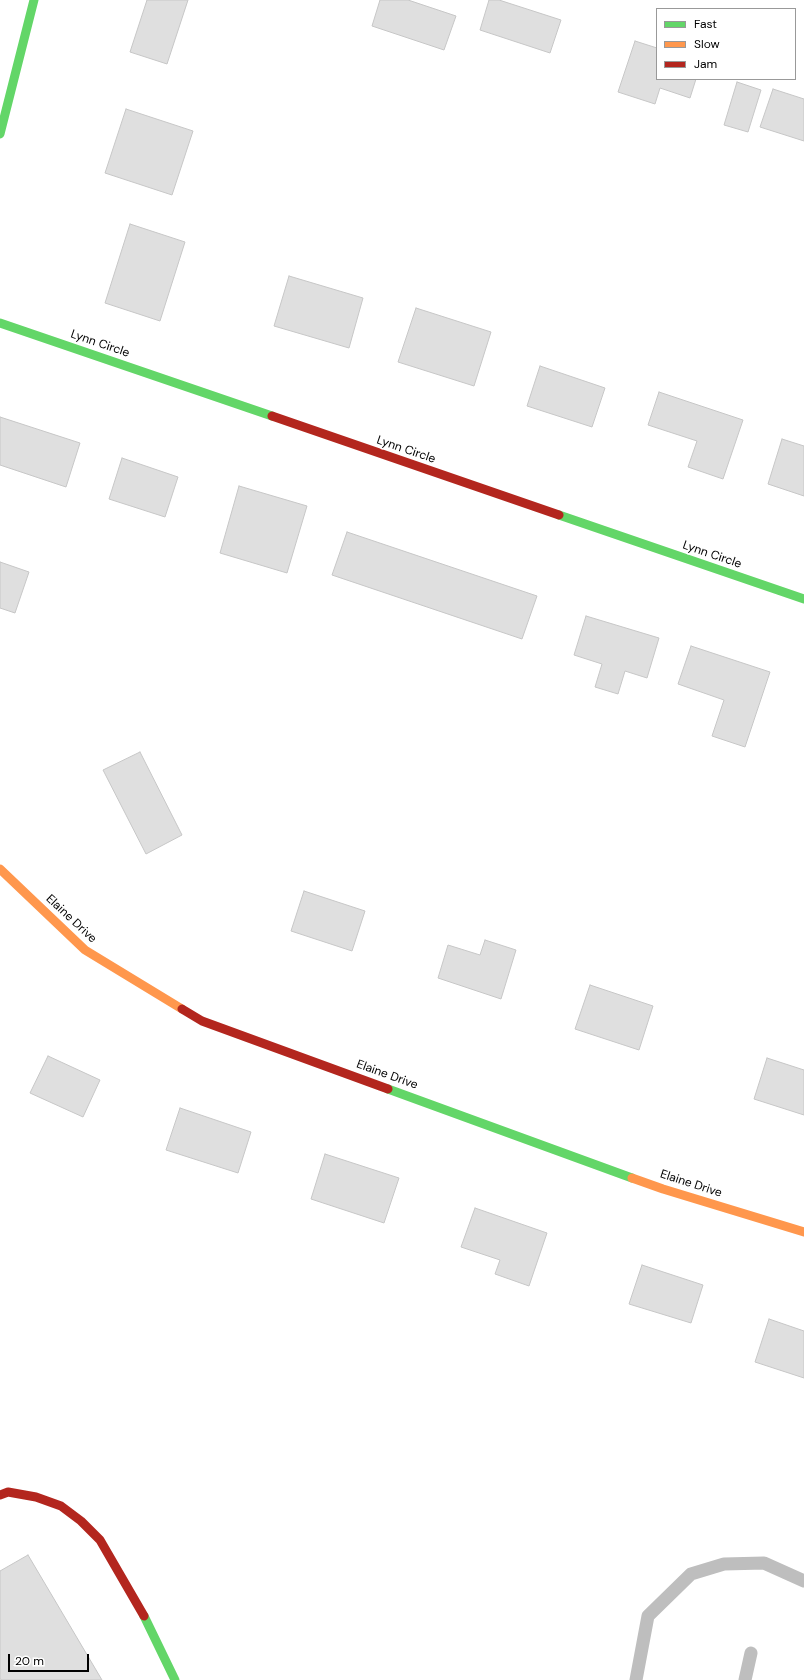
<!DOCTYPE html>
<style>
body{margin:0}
#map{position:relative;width:804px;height:1680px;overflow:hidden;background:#fff;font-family:"DM Sans",sans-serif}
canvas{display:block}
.legend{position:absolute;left:656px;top:8px;width:140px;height:72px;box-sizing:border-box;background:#fff;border:1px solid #999;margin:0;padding:5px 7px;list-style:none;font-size:12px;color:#000}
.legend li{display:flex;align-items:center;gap:8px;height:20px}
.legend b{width:20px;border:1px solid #999}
.scale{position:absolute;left:8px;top:1654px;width:81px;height:18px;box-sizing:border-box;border:2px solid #000;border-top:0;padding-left:5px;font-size:12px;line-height:14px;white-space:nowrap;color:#000;-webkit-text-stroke:3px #fff;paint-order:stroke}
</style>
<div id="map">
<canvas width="804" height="1680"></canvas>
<ul class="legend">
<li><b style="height:5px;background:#63d668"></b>Fast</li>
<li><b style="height:5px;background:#ff974d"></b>Slow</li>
<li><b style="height:5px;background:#b3261e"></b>Jam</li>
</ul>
<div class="scale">20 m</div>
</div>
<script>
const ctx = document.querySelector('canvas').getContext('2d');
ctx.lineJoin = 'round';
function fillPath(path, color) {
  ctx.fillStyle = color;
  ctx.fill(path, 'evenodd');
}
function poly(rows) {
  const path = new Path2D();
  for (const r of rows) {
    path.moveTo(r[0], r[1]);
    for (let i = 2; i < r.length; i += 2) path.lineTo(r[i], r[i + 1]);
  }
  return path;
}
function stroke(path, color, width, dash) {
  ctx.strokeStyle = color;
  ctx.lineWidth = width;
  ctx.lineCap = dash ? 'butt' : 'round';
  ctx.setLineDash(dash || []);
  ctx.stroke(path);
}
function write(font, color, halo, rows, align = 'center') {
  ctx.font = font + ' "DM Sans",sans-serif';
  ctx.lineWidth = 3;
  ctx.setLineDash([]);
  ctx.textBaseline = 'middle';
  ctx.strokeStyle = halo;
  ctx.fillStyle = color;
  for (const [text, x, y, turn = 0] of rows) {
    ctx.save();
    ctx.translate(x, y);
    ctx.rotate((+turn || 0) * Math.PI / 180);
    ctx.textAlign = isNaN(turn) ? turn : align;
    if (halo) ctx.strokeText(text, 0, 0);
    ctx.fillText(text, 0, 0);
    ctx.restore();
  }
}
const building = poly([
 [147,0,188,0,167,64,130,52,147,0],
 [380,0,408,0,456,16,444,50,372,26,380,0],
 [489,0,499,0,561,20,550,53,480,30,489,0],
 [635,41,657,48,657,79,696,79,690,98,660,88,655,104,618,92,635,41],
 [737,82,761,90,748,132,724,125,737,82],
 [773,89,804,99,804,141,760,127,773,89],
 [126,109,193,131,172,195,105,173,126,109],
 [130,224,185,242,160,321,105,303,130,224],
 [289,276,363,298,349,348,274,326,289,276],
 [416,308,491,332,474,386,398,362,416,308],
 [540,366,605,388,592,427,527,406,540,366],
 [659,392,743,420,723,479,688,467,697,441,648,425,659,392],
 [0,417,80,443,66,487,0,465,0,417],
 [782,439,804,446,804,496,768,484,782,439],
 [122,458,178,477,165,517,109,499,122,458],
 [239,486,307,506,287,573,220,553,239,486],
 [347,532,537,596,522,639,332,575,347,532],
 [0,562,29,572,15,613,0,608,0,562],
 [586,616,659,638,647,678,625,671,618,694,595,687,602,664,574,655,586,616],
 [691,646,770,672,745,747,712,736,724,700,678,684,691,646],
 [140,752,182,835,146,854,103,770,140,752],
 [304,891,365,911,352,951,291,931,304,891],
 [485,940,516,950,501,999,438,978,448,945,480,955,485,940],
 [590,985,653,1006,639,1050,575,1029,590,985],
 [48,1056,100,1080,83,1117,30,1093,48,1056],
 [767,1058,804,1070,804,1115,754,1099,767,1058],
 [180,1108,251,1132,238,1173,166,1150,180,1108],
 [325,1154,399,1178,384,1223,311,1199,325,1154],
 [475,1208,547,1233,529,1286,495,1274,500,1260,461,1247,475,1208],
 [642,1265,703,1285,691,1323,629,1304,642,1265],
 [769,1319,804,1331,804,1378,755,1362,769,1319],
 [28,1555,102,1680,1,1680,0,1678,0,1571,28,1555]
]);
fillPath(building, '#dfdfdf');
stroke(building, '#c7c7c7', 1);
stroke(poly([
 [636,1680,648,1616,691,1574,724,1564,764,1563,804,1581],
 [745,1680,751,1653]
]), '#bebebe', 13);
stroke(poly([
 [0,134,34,0],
 [0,323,272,416],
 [559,515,804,599],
 [388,1089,632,1178],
 [144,1616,175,1680]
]), '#63d668', 9);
stroke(poly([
 [0,869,85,950,182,1009],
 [632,1178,663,1189,804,1232]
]), '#ff974d', 9);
stroke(poly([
 [272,416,559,515],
 [182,1009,202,1021,388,1089],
 [0,1495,8,1492,36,1497,61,1506,81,1521,100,1540,144,1616]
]), '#b3261e', 9);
write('12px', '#000', '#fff', [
 ["Lynn Circle",100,344,19],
 ["Lynn Circle",406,450,19],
 ["Lynn Circle",712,555,19],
 ["Elaine Drive",71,919,43],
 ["Elaine Drive",387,1075,20],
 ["Elaine Drive",691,1184,18]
]);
</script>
